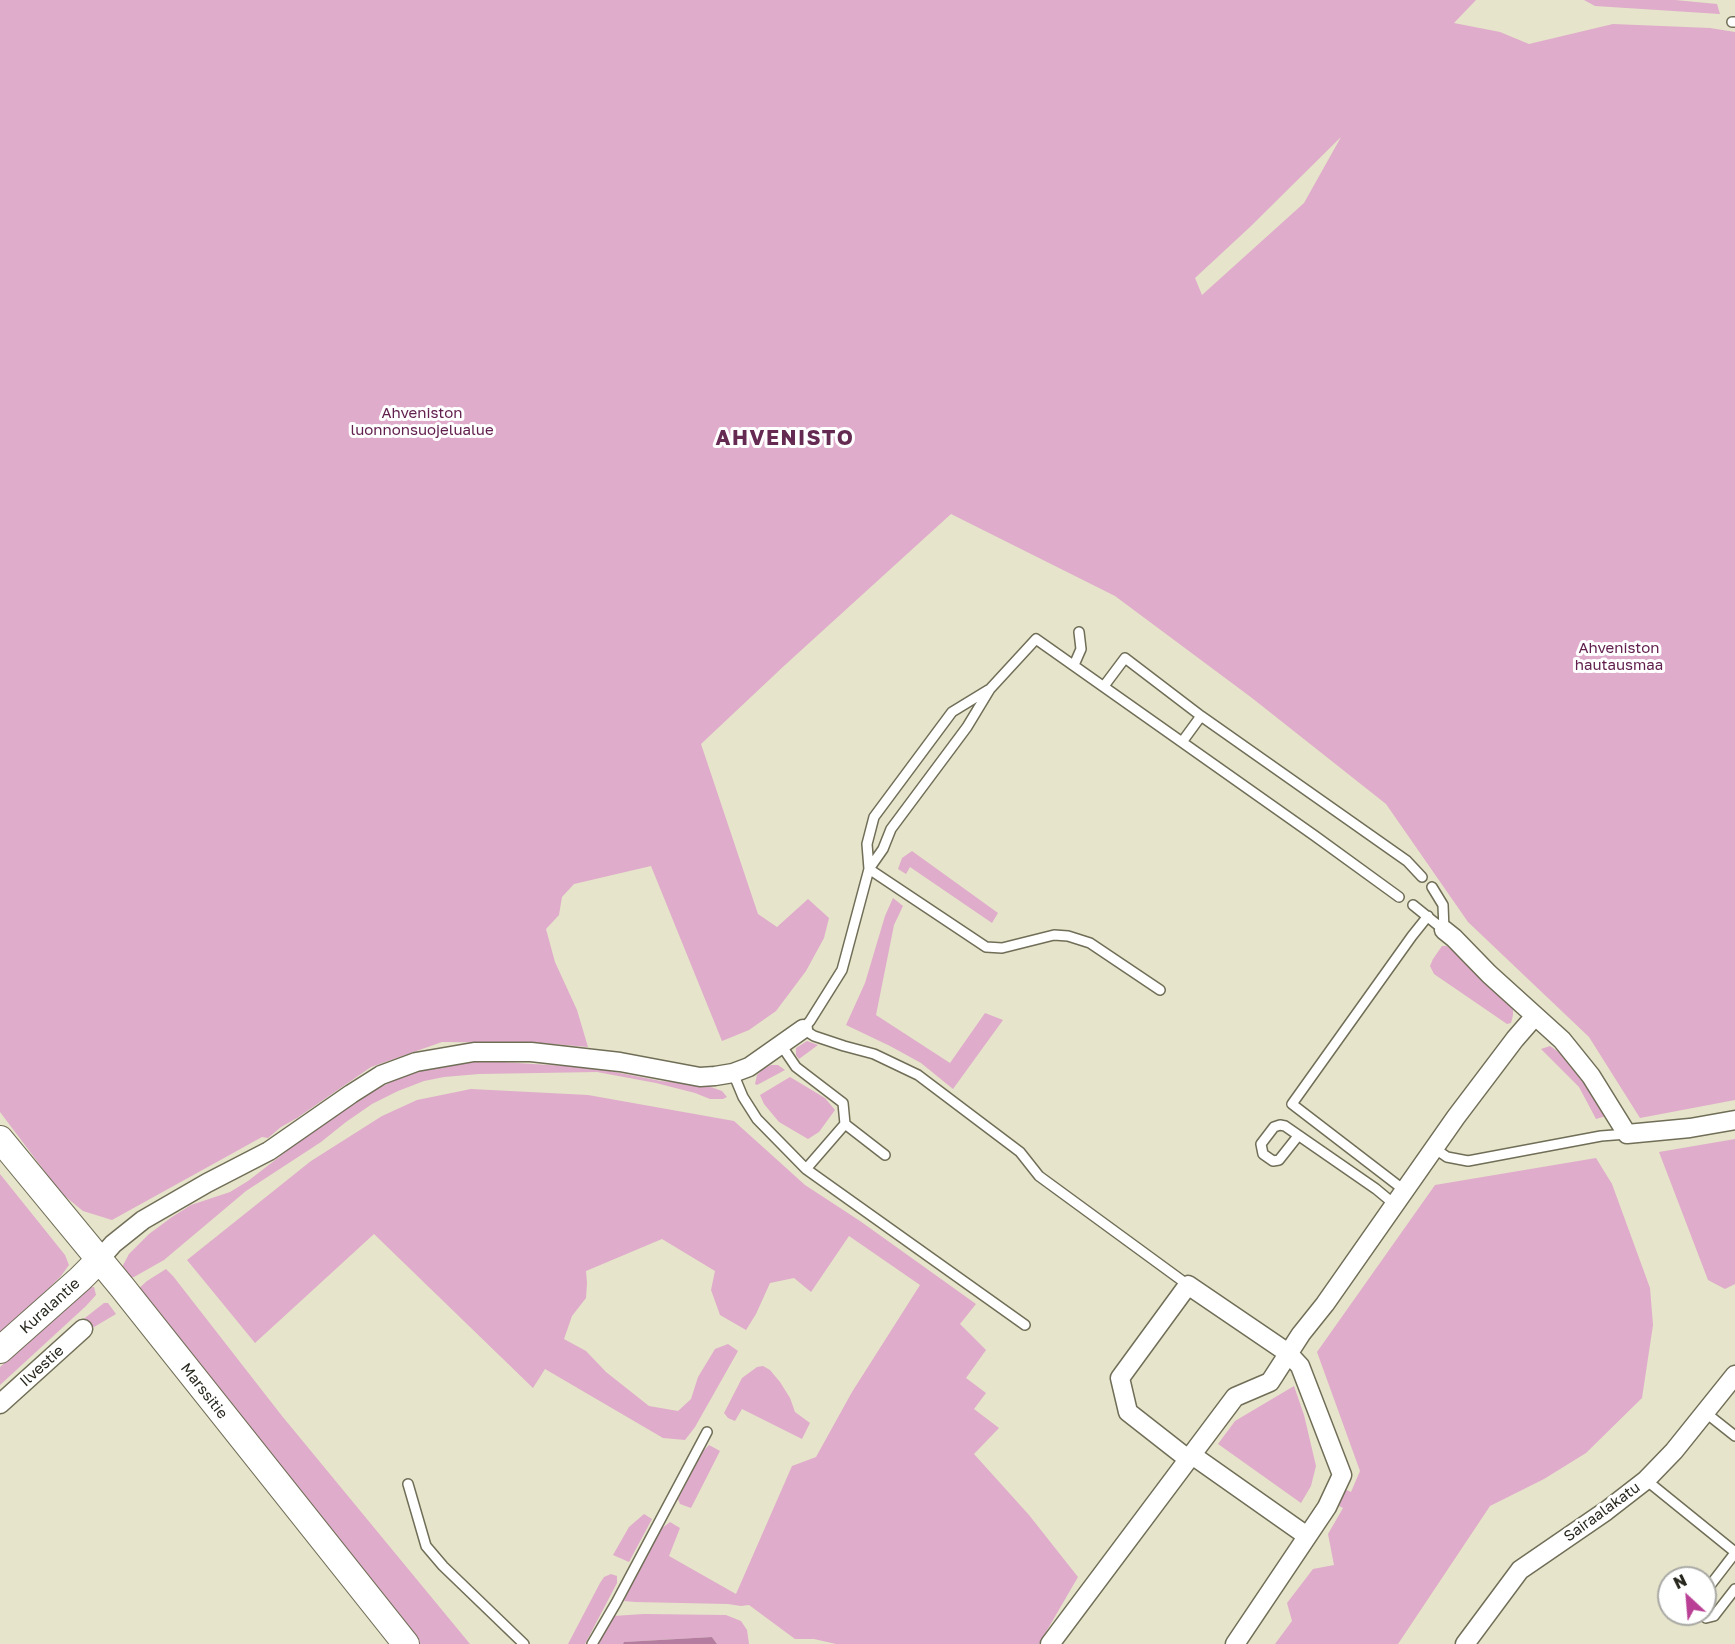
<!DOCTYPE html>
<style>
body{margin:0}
#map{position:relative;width:1735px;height:1644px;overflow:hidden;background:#e6e4ca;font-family:"Golos Text",sans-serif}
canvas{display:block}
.north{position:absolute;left:1657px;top:1566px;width:60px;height:60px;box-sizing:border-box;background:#fff;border:2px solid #a9a9a5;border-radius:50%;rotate:334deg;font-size:16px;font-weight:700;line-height:24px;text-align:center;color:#28271e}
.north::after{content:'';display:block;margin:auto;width:21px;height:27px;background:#b94094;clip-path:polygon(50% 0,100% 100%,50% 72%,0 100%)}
</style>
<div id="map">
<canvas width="1735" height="1644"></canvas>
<div class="north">N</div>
</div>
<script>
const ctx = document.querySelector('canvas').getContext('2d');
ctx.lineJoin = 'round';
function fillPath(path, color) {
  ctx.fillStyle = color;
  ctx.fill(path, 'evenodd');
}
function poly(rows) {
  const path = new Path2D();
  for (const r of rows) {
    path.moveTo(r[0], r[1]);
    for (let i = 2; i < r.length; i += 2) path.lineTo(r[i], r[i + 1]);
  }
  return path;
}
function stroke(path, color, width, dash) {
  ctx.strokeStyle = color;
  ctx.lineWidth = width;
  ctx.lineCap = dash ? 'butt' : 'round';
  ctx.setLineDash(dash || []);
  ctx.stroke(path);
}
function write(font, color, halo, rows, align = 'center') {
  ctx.font = font + ' "Golos Text",sans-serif';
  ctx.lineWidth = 6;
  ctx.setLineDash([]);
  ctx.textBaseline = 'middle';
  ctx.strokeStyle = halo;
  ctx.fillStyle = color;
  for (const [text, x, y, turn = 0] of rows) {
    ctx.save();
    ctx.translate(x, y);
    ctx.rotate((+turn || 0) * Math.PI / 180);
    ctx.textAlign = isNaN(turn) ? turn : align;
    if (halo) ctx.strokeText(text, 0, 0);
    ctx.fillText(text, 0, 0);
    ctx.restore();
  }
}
fillPath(poly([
 [0,0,1476,0,1454,23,1500,32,1529,44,1613,24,1710,28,1735,32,1735,1100,1640,1118,1589,1037,1468,922,1386,804,1252,698,1115,596,951,514,785,665,701,744,758,914,777,927,808,899,829,918,824,938,806,971,776,1011,749,1030,722,1041,651,866,574,884,562,897,559,915,546,929,555,962,577,1010,588,1047,541,1043,442,1042,371,1067,297,1118,281,1127,268,1138,262,1137,112,1220,83,1211,61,1193,0,1112],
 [1341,137,1304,203,1202,295,1195,278,1250,227],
 [1584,0,1675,0,1717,4,1720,14,1595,6],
 [912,851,998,913,992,923,910,867,906,874,898,869,902,858],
 [893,898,903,906,894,925,876,1015,950,1063,985,1013,1003,1020,953,1089,921,1063,890,1046,846,1025,865,983,885,916],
 [1442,946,1447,946,1509,1000,1513,1005,1513,1015,1511,1023,1507,1024,1434,974,1430,966,1433,959],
 [807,1041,818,1045,799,1059,796,1055,796,1048],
 [1550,1046,1566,1057,1585,1081,1606,1116,1596,1119,1579,1087,1541,1049],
 [486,1061,565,1066,584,1066,661,1081,708,1086,722,1091,727,1097,723,1099,710,1099,695,1093,656,1083,597,1072,479,1074,444,1077,424,1081,398,1091,372,1104,346,1122,321,1142,246,1191,164,1260,134,1277,128,1278,122,1267,129,1254,149,1234,172,1217,191,1205,230,1192,248,1181,301,1140,314,1127,355,1100,401,1077,438,1065],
 [771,1065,778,1065,785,1070,757,1085,755,1084,757,1075,763,1069],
 [790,1077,825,1098,835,1110,819,1132,808,1139,779,1122,764,1104,760,1095],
 [471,1089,588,1095,734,1121,805,1185,860,1221,976,1304,960,1324,986,1350,966,1378,986,1393,974,1409,999,1428,974,1454,1029,1515,1078,1577,1039,1644,836,1644,814,1639,795,1639,749,1605,741,1606,728,1604,635,1602,624,1601,627,1592,661,1529,670,1522,680,1528,669,1556,736,1594,792,1466,816,1457,852,1392,920,1285,849,1236,811,1292,794,1278,770,1283,756,1314,746,1330,720,1315,711,1290,715,1271,662,1239,586,1271,587,1283,586,1298,572,1316,564,1339,586,1351,606,1372,649,1406,678,1411,691,1399,698,1377,715,1349,728,1344,738,1351,695,1427,685,1440,663,1438,545,1369,533,1388,374,1234,255,1343,187,1260,311,1161,382,1116,417,1100],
 [1735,1139,1735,1284,1725,1289,1708,1280,1659,1152],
 [1596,1158,1612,1184,1650,1288,1653,1325,1642,1398,1586,1453,1544,1479,1490,1506,1398,1644,1275,1644,1292,1621,1287,1603,1313,1569,1334,1565,1328,1534,1343,1508,1335,1504,1342,1488,1351,1492,1360,1471,1317,1352,1435,1185],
 [0,1174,65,1255,69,1265,61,1276,49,1288,0,1334],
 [166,1269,173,1276,282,1416,470,1644,418,1644,137,1290,147,1281],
 [94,1287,96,1295,86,1306,0,1385,0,1367,86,1288],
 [104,1303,108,1303,116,1314,89,1330,81,1321],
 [763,1366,770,1370,780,1382,790,1398,795,1412,810,1423,802,1439,742,1409,735,1421,728,1418,724,1413,742,1378,757,1367],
 [1294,1386,1304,1415,1316,1466,1311,1486,1301,1503,1218,1444,1235,1421],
 [709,1445,720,1451,691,1508,680,1504,678,1499,703,1451],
 [644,1514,652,1519,629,1562,613,1555,629,1527],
 [611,1574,617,1576,617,1583,585,1644,568,1644,600,1583,604,1577],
 [644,1614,726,1615,741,1621,747,1630,749,1644,717,1644,712,1637,624,1642,623,1644,597,1644,613,1616]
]), '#dfaccb');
fillPath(poly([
 [712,1637,717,1644,623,1644,624,1642]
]), '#b47d9f');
const lane = poly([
 [1732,22,1735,22],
 [1074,665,1081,649,1079,632],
 [1104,686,1125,658,1201,716],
 [1182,742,1201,716,1407,861,1422,877],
 [869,869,986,947,1002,948,1054,935,1068,936,1090,943,1160,990],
 [869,869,867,844,874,817,952,712,988,690],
 [1432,887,1443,905,1444,930],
 [1413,905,1444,930],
 [781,1045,796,1067,843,1103,845,1124,806,1169],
 [733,1073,743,1097,757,1119,806,1169,1025,1325],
 [845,1124,885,1155],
 [1298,1136,1279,1160,1273,1161,1263,1154,1261,1144,1274,1127,1280,1125,1285,1126,1376,1189,1394,1204],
 [1434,1148,1447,1157,1468,1161,1601,1136,1627,1134],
 [1404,1190,1292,1104,1412,936,1428,916],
 [1188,1285,1039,1176,1020,1152,918,1075,874,1054,844,1046,814,1036,803,1029,810,1021,842,970,869,869,883,849,891,829,967,727,990,689,1036,639,1315,836,1399,897],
 [1706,1413,1735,1436],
 [1646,1480,1735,1552],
 [408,1484,426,1546,443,1566,524,1644],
 [1705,1592,1735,1553],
 [1702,1614,1706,1618,1714,1616,1735,1589],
 [592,1644,616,1603,707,1432]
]);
const street = poly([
 [1444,930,1454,938,1489,974,1562,1040,1591,1076,1627,1134,1690,1128,1735,1120],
 [99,1260,113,1244,143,1220,207,1183,269,1151,351,1094,381,1075,416,1062,474,1052,531,1052,620,1062,700,1077,715,1076,733,1073,749,1067,803,1029],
 [0,1404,83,1329],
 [1192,1455,1307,1536],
 [1188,1459,1128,1412,1120,1378,1188,1285,1288,1353,1300,1366,1342,1475,1327,1507,1235,1644],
 [1050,1644,1235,1397,1270,1382,1301,1334,1325,1304,1456,1117,1515,1039,1535,1016],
 [1465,1644,1520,1570,1606,1511,1646,1480,1674,1451,1735,1375]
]);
const secondary = poly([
 [0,1139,122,1287,406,1644],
 [0,1350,80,1279,99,1260]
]);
stroke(lane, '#706e57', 12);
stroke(street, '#706e57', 21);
stroke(secondary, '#706e57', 28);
stroke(lane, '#fff', 9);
stroke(street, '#fff', 18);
stroke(secondary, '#fff', 26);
write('15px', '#62204e', '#fff', [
 ["Ahveniston",422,413],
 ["luonnonsuojelualue",422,430],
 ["Ahveniston",1619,648],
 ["hautausmaa",1619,665]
]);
write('15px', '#28271e', '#fff', [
 ["Kuralantie",50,1306,-42],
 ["Ilvestie",42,1366,-42],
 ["Marssitie",204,1391,52],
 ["Sairaalakatu",1602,1512,-36]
]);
ctx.letterSpacing = '1.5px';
write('bold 21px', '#652a52', '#fff', [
 ["AHVENISTO",785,438]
]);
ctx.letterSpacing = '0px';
</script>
